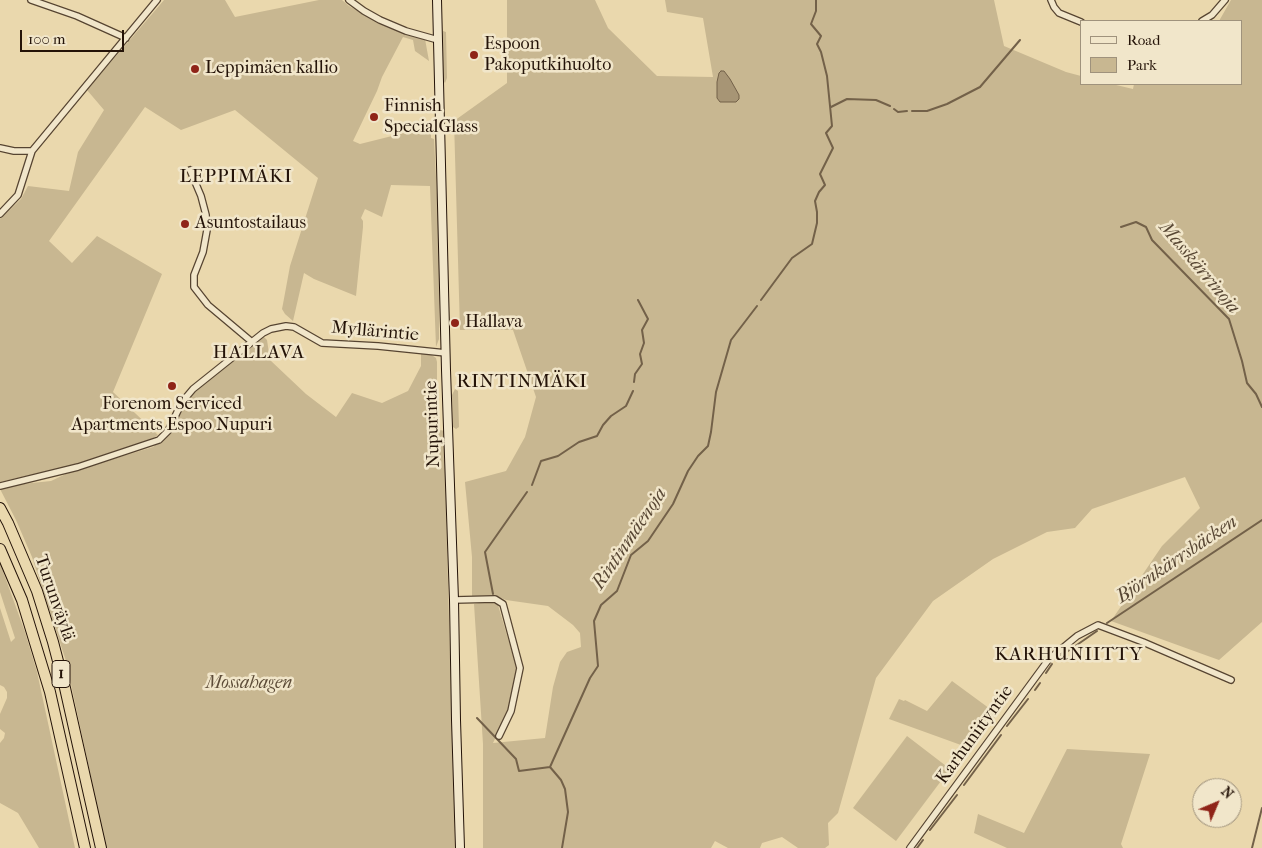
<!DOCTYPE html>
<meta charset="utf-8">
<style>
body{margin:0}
#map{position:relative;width:1262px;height:848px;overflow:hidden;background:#ead8ad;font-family:"IM FELL French Canon",serif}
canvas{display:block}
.legend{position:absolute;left:1080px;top:20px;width:162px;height:65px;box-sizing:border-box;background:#f1e6ca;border:1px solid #9f927c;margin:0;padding:6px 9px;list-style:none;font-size:15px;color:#241308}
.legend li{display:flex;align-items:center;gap:10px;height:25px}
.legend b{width:25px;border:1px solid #9f927c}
.north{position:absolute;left:1192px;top:778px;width:50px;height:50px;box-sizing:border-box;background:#f1e6ca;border:1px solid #9f927c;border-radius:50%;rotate:45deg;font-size:14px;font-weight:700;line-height:20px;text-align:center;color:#241308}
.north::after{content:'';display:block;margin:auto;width:18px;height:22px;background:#8f2418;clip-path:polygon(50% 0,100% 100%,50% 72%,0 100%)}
.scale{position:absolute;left:20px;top:30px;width:104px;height:22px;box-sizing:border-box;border:2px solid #241308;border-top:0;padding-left:6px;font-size:15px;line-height:18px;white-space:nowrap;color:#241308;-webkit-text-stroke:4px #f1e6ca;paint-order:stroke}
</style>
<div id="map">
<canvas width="1262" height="848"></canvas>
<ul class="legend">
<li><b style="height:6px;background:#f1e6ca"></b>Road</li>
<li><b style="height:14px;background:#c8b791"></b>Park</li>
</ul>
<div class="north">N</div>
<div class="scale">100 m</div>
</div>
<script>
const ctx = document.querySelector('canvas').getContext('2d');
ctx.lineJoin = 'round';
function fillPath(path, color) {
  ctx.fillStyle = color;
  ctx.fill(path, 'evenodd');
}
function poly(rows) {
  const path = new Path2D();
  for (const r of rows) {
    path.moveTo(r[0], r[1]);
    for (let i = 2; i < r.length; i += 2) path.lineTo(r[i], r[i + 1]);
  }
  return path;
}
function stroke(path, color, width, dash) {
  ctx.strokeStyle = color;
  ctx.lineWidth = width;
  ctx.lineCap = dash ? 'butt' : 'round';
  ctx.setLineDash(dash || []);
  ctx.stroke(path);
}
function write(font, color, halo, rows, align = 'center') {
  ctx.font = font + ' "IM FELL French Canon",serif';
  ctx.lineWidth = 5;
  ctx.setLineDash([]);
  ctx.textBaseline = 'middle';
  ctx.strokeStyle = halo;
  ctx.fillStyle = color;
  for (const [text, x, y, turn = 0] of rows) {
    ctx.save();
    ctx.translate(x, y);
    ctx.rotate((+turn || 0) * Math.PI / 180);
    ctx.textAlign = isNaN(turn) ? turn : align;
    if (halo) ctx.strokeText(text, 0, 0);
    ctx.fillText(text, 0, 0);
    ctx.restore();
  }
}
fillPath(poly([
 [164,0,225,0,235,17,319,0,342,0,349,6,381,24,405,34,422,37,425,39,429,61,415,51,413,40,403,37,382,77,377,91,353,141,360,144,412,131,431,133,431,138,434,139,439,236,439,339,436,347,430,186,391,185,382,217,365,209,361,218,363,221,363,227,356,296,314,279,304,273,293,321,285,314,282,309,283,304,290,266,318,178,235,110,181,130,145,107,49,241,72,263,97,236,162,274,113,392,158,435,148,441,74,465,0,482,0,219,21,199,28,186,69,191,78,152,104,110,87,90],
 [507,0,595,0,608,28,657,76,713,77,703,18,667,12,665,0,994,0,1004,46,1066,72,1081,76,1081,84,1112,84,1133,89,1134,84,1241,84,1241,21,1219,21,1231,0,1262,0,1262,622,1219,660,1111,621,1162,546,1200,508,1185,477,1092,509,1075,528,1047,532,993,559,933,601,876,678,838,813,828,823,829,845,825,848,798,848,782,837,762,843,760,848,728,848,715,841,711,848,483,848,483,744,474,604,489,601,498,605,517,669,508,712,493,743,545,738,553,687,560,662,567,652,581,647,580,633,573,625,548,606,506,600,496,596,472,596,472,557,465,482,506,471,525,437,536,397,513,330,460,330,454,121,507,83],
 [443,31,446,32,447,78,445,83,443,81],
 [263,336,267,340,270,360,306,394,336,417,352,393,382,403,408,391,421,366,421,353,430,354,436,358,437,362,437,429,444,431,455,848,106,848,66,661,32,557,16,520,0,489,12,485,51,481,70,472,153,447,169,432,187,399,194,391],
 [455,389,458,391,459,427,456,429,453,427,452,395],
 [0,563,25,632,37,672,75,848,39,848,18,813,0,803,0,743,4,738,5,733,0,729,0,714,7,698,7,692,4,687,0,685,0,608,11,642,15,638,0,592],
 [952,681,997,714,972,749,889,719,899,699,904,701,905,700,927,711],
 [907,736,950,769,896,841,853,808],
 [1067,749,1150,754,1121,844,1123,848,1007,848,974,833,978,814,1024,833]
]), '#c8b791');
const water = poly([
 [721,71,724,71,730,79,739,95,739,99,736,102,720,102,717,98,717,82,719,73,721,71]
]);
fillPath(water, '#a79575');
stroke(water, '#736149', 1);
stroke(poly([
 [831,107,847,99,876,100,890,106],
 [894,109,898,112,907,111],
 [912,111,927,111,947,104,980,87,1020,40],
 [1121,227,1136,222,1146,227,1152,240,1229,319,1242,361,1247,383,1256,394,1262,407],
 [761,300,792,258,812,244,817,223,817,212,815,201,819,192,825,185,820,174,833,148,826,133,832,126,827,76,821,52,817,44,821,36,811,24,816,11,816,0],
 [634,382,635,374,642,364,640,354,644,343,642,330,648,319,638,300],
 [532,485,541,461,558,456,579,442,597,436,603,425,611,416,626,406,633,391],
 [493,594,485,552,527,492],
 [1107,623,1262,520],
 [1058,658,1097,631],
 [1046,673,1052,664],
 [1035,690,1040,683],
 [477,718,516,759,519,771,550,767],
 [1007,726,1028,699],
 [550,767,590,678,598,666,594,621,601,605,617,591,631,555,648,541,673,504,688,471,698,456,708,446,711,432,716,392,731,340,757,306],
 [550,767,561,780,565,789,568,812,562,848],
 [964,785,1001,735],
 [930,830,957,795],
 [917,848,923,840],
 [1252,848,1262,808]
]), '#736149', 2);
const street = poly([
 [31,0,77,16,126,38],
 [349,0,364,11,380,20,406,31,438,40],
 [1051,0,1054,7,1059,13,1081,22],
 [1202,21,1212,15,1225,0],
 [0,148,14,151,32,151],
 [190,170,201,196,206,215,207,230,203,252,194,275,194,287,208,305,252,342],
 [0,214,18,195,32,151,157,0],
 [0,486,78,467,159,440,168,431,182,402,193,389,263,333,271,329,286,326,294,327,322,343,378,346,446,353],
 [454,600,495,599,503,604,520,668,511,711,499,736],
 [910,848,1049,659,1077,636,1098,625,1143,642,1231,680]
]);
const secondary = poly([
 [437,0,446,370,454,600,456,720,460,848]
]);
const highway = poly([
 [0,508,8,523,37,591,53,642,65,688,101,848],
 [0,549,22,600,50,692,85,848]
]);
stroke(street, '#564431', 8);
stroke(secondary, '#241308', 10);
stroke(highway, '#241308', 12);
stroke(street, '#f1e6ca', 5.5);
stroke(secondary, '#f1e6ca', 8);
stroke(highway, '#ead8ad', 10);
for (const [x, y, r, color] of [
 [474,55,5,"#8f2418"],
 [195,69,5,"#8f2418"],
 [374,117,5,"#8f2418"],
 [185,224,5,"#8f2418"],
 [455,323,5,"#8f2418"],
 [172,386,5,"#8f2418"]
]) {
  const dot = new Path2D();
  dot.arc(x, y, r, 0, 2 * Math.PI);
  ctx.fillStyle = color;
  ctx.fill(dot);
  stroke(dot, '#f1e6ca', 2);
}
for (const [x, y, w] of [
 [61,674,18]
]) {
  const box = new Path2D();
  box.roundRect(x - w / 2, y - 13.5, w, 27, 4);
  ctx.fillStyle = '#f1e6ca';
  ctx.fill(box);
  stroke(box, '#241308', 1);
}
write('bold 16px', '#241308', null, [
 ["1",61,674]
]);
write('18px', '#241308', '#f1e6ca', [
 ["Espoon",484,45],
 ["Pakoputkihuolto",484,66],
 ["Leppimäen kallio",205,69],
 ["Finnish",384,107],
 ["SpecialGlass",384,128],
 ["Asuntostailaus",195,224],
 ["Hallava",465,323],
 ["Forenom Serviced",172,405,"center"],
 ["Apartments Espoo Nupuri",172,426,"center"]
], 'left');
write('18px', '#241308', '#f1e6ca', [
 ["Myllärintie",375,332,5],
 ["Nupurintie",433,424,-92],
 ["Turunväylä",54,598,71],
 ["Karhuniityntie",975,735,-54]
]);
write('italic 18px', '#5d4c38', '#f1e6ca', [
 ["Mossahagen",249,684]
]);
ctx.letterSpacing = '1px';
write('19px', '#241308', '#f1e6ca', [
 ["LEPPIMÄKI",236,177],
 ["HALLAVA",259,353],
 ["RINTINMÄKI",522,382],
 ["KARHUNIITTY",1069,655]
]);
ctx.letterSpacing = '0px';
write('italic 19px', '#584734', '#f1e6ca', [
 ["Masskärrinoja",1199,268,50],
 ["Rintinmäenoja",630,539,-56],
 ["Björnkärrsbäcken",1177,560,-34]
]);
</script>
